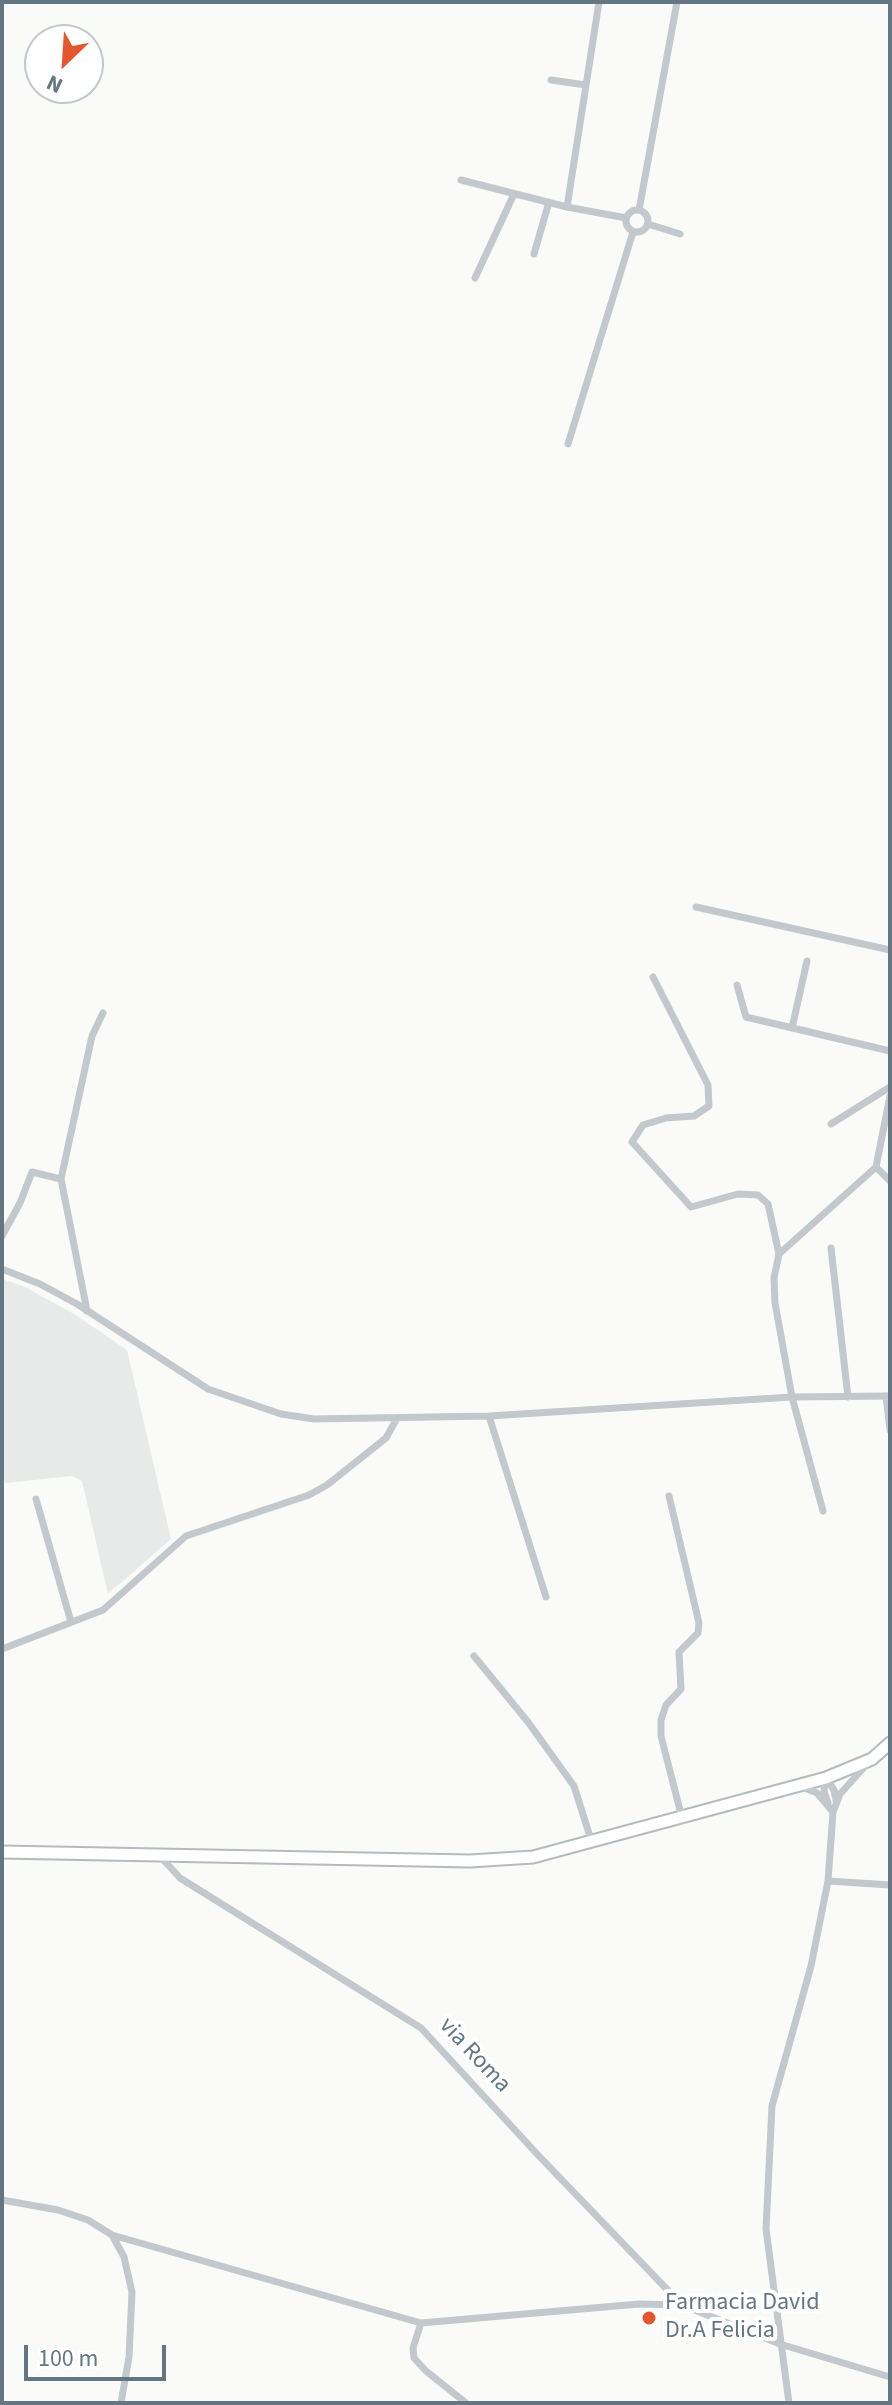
<!DOCTYPE html>
<style>
body{margin:0}
#map{position:relative;width:892px;height:2405px;overflow:hidden;background:#fafaf8;font-family:"Source Sans 3",sans-serif}
canvas{display:block}
.frame{position:absolute;inset:0;border:4px solid #657683;pointer-events:none}
.north{position:absolute;left:24px;top:24px;width:80px;height:80px;box-sizing:border-box;background:#fff;border:2px solid #c1c8cd;border-radius:50%;rotate:205deg;font-size:22px;font-weight:700;line-height:32px;text-align:center;color:#657683}
.north::after{content:'';display:block;margin:auto;width:28px;height:36px;background:#e4572e;clip-path:polygon(50% 0,100% 100%,50% 72%,0 100%)}
.scale{position:absolute;left:24px;top:2345px;width:142px;height:36px;box-sizing:border-box;border:4px solid #657683;border-top:0;padding-left:10px;font-size:24px;line-height:28px;white-space:nowrap;color:#657683;-webkit-text-stroke:6px #fff;paint-order:stroke}
</style>
<div id="map">
<canvas width="892" height="2405"></canvas>
<div class="frame"></div>
<div class="north">N</div>
<div class="scale">100 m</div>
</div>
<script>
const ctx = document.querySelector('canvas').getContext('2d');
ctx.lineJoin = 'round';
function fillPath(path, color) {
  ctx.fillStyle = color;
  ctx.fill(path, 'evenodd');
}
function poly(rows) {
  const path = new Path2D();
  for (const r of rows) {
    if (r.length === 3) {
      path.moveTo(r[0] + r[2], r[1]);
      path.arc(r[0], r[1], r[2], 0, 2 * Math.PI);
      continue;
    }
    path.moveTo(r[0], r[1]);
    for (let i = 2; i < r.length; i += 2) path.lineTo(r[i], r[i + 1]);
  }
  return path;
}
function stroke(path, color, width, dash) {
  ctx.strokeStyle = color;
  ctx.lineWidth = width;
  ctx.lineCap = dash ? 'butt' : 'round';
  ctx.setLineDash(dash || []);
  ctx.stroke(path);
}
function write(font, color, halo, rows, align = 'center') {
  ctx.font = font + ' "Source Sans 3",sans-serif';
  ctx.lineWidth = 8;
  ctx.setLineDash([]);
  ctx.textBaseline = 'middle';
  ctx.strokeStyle = halo;
  ctx.fillStyle = color;
  for (const [text, x, y, turn = 0] of rows) {
    ctx.save();
    ctx.translate(x, y);
    ctx.rotate((+turn || 0) * Math.PI / 180);
    ctx.textAlign = isNaN(turn) ? turn : align;
    if (halo) ctx.strokeText(text, 0, 0);
    ctx.fillText(text, 0, 0);
    ctx.restore();
  }
}
fillPath(poly([
 [2,1279,25,1287,74,1314,127,1350,171,1539,108,1594,82,1481,72,1476,6,1483,2,1479]
]), '#e8e9e9');
const primary = poly([
 [2,1852,470,1861,533,1857,826,1778,872,1759,890,1743]
]);
stroke(primary, '#b5babe', 15);
stroke(poly([
 [551,80,586,85],
 [461,180,567,207,626,218],
 [567,207,599,2],
 [637,221,11],
 [639,210,677,2],
 [648,224,680,234],
 [534,254,549,202],
 [475,278,514,194],
 [568,444,633,232],
 [696,907,890,950],
 [653,977,708,1085,709,1106,694,1116,666,1118,643,1125,632,1142,691,1207,738,1194,758,1195,768,1204,779,1254],
 [737,985,746,1017,890,1051],
 [792,1028,807,961],
 [831,1124,890,1087],
 [876,1167,890,1181],
 [2,1236,20,1203,32,1172,61,1179],
 [831,1248,848,1397],
 [2,1269,40,1284,77,1304,208,1389,281,1414,314,1419,489,1416,792,1397,890,1396],
 [87,1311,61,1179,92,1036,103,1013],
 [886,1396,890,1430],
 [489,1416,546,1597],
 [669,1496,699,1623,698,1633,679,1652,681,1689,666,1705,661,1720,661,1736,682,1818],
 [36,1499,71,1622],
 [823,1511,792,1397,775,1303,774,1278,779,1254,876,1167,890,1096],
 [2,1649,103,1610,186,1536,309,1495,327,1485,386,1438,397,1418],
 [474,1656,528,1722,574,1786,592,1843],
 [800,1786,817,1793,833,1812,840,1794,868,1763],
 [828,1803,824,1791,826,1778,834,1790,836,1800],
 [158,1854,180,1878,421,2028,538,2155,682,2305],
 [828,1881,890,1885],
 [2,2200,58,2210,88,2220,112,2235,124,2257,132,2292,129,2357,121,2403],
 [112,2235,421,2323,639,2304,682,2305,780,2344,890,2377],
 [421,2323,413,2348,414,2358,426,2371,466,2403],
 [789,2403,766,2229,772,2106,811,1966,828,1881,833,1812]
]), '#c3c8cc', 7);
stroke(primary, '#fff', 11);
for (const [x, y, r, color] of [
 [649,2318,8,"#e4572e"]
]) {
  const dot = new Path2D();
  dot.arc(x, y, r, 0, 2 * Math.PI);
  ctx.fillStyle = color;
  ctx.fill(dot);
  stroke(dot, '#fff', 3);
}
write('24px', '#657683', '#fff', [
 ["via Roma",474,2056,47]
]);
write('24px', '#657683', '#fff', [
 ["Farmacia David",665,2304],
 ["Dr.A Felicia",665,2332]
], 'left');
</script>
